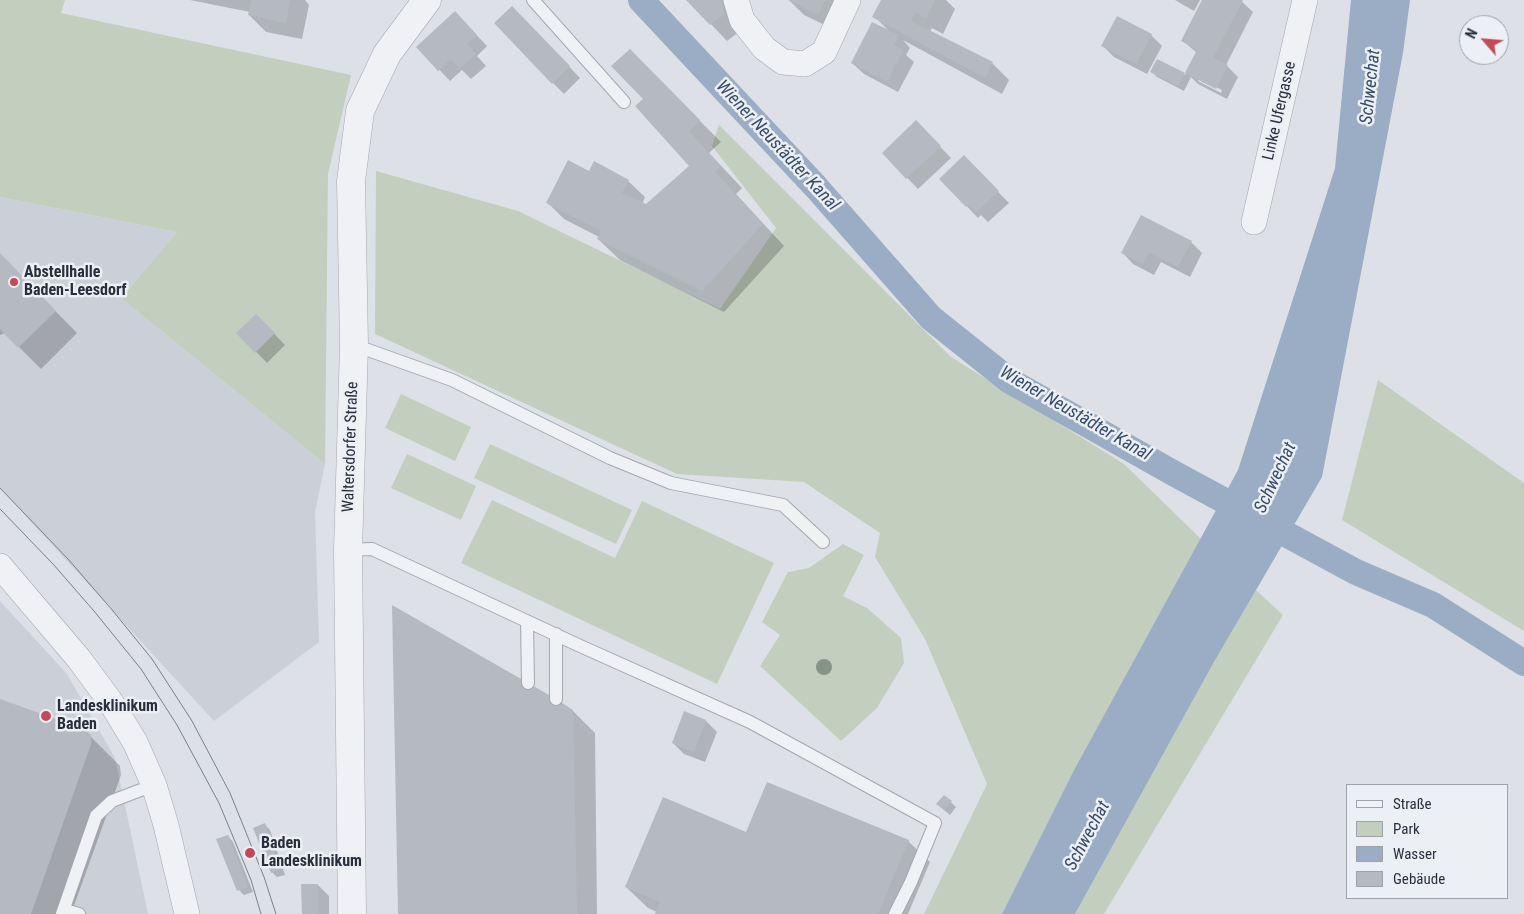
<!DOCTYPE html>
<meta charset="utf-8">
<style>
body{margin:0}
#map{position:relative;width:1524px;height:914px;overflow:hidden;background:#dde0e6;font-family:"Roboto Condensed",sans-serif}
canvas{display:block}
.legend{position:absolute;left:1346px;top:784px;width:162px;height:115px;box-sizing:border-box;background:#eceff4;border:1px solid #9ea2aa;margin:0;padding:6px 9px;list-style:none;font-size:15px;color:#282e3b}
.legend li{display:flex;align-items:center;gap:10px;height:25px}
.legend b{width:25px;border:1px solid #9ea2aa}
.north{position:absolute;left:1459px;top:15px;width:50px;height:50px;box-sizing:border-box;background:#eceff4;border:1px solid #9ea2aa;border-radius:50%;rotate:297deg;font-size:14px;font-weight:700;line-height:20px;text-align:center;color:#282e3b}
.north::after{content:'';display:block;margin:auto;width:18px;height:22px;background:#c44958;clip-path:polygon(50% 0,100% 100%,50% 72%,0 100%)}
</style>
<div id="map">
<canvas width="1524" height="914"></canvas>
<ul class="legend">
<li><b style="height:6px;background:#eff1f5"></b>Straße</li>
<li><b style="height:14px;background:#c2cfbf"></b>Park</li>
<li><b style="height:14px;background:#9aadc4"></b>Wasser</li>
<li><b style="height:14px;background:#b5b9c2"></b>Gebäude</li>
</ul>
<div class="north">N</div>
</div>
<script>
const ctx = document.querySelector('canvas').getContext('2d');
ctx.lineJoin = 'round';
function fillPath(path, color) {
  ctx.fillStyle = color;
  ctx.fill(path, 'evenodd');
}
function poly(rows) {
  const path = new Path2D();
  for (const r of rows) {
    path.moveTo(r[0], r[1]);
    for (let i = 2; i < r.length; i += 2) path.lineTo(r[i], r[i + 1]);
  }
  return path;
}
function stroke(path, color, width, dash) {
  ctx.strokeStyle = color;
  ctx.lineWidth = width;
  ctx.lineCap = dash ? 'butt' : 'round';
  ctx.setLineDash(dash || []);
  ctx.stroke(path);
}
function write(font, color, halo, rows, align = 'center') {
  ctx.font = font + ' "Roboto Condensed",sans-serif';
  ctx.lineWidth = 5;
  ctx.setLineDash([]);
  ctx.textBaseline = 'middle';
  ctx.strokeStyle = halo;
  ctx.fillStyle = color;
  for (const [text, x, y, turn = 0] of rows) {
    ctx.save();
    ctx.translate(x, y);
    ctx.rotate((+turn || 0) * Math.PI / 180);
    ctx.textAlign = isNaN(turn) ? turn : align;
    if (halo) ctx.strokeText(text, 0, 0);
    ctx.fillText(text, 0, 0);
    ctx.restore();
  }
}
fillPath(poly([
 [0,197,177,232,121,298,325,464,315,512,319,642,214,721,0,488],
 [0,601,67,674,115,758,148,914,0,914]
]), '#cbcfd7');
fillPath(poly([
 [0,0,65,0,61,13,351,75,328,174,325,464,121,298,177,232,0,197],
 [719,125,951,357,1124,464,1201,539,1074,770,1002,914,924,914,987,784,925,639,875,557,880,533,804,482,677,474,375,334,376,171,518,211,720,309,776,228,712,146],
 [1378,380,1524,483,1524,631,1342,520],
 [401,394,471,427,455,461,385,428],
 [490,444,632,510,616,544,474,478],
 [407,454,476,486,461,520,391,488],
 [492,500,615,558,642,501,774,563,717,684,461,563],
 [843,544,864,555,843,596,867,608,901,638,904,663,877,708,841,741,760,666,780,635,762,622,788,572,809,568],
 [1256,590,1283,615,1104,914,1075,914,1214,662]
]), '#c2cfbf');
fillPath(poly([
 [1351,0,1410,0,1403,53,1322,477,1214,662,1075,914,1002,914,1074,770,1238,470,1335,168]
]), '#9aadc4');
fillPath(poly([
 [190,0,305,0,309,5,302,39,266,32,249,15,250,12],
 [688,0,730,0,740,31,727,41],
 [789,0,843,0,835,30,804,15],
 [882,0,946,0,955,9,943,34,932,28,930,31,992,63,1009,80,1002,94,903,40,910,48,906,55,914,62,898,92,864,74,852,63,888,30,874,16],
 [1175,0,1200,0,1194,11],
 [1204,0,1240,0,1253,12,1226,65,1238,77,1227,99,1198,84,1191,77,1184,91,1157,77,1152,72,1158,61,1185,75,1197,53,1183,41],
 [1198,78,1222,90,1221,93,1198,81],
 [523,18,580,78,564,94,553,83],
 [466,24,487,46,477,56,486,66,471,79,462,70,450,81,418,47],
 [1151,35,1162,46,1147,74,1114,57,1103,46],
 [630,51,721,142,709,153,742,188,736,194,784,246,724,312,620,260,598,239,599,237,564,219,548,203,590,173,628,181,645,197,642,204,646,206,691,166,645,99],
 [916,122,951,158,918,189,883,153],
 [964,157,1009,203,988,222,981,215,978,218,941,179],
 [1191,242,1202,253,1190,277,1161,262,1154,275,1133,264,1122,252],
 [0,255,77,333,41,369,5,333,0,335],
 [256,315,285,345,267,363,238,333],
 [0,700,90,736,120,766,121,775,71,914,0,914],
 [573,711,595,733,597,914,399,914],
 [685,713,706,721,717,732,705,762,684,754,673,743],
 [944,796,956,807,950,815,943,809],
 [265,825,270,830,285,875,277,877,272,872],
 [746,834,908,841,930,862,908,914,657,914,657,912,648,908,626,887],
 [228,836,233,842,253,892,244,895,239,890],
 [318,885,329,896,329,914,303,914]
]), '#0003');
stroke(poly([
 [641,0,816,187,931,318,1010,381,1175,474,1356,572,1433,605,1524,663]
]), '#9aadc4', 26);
fillPath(poly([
 [251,0,290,0,286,23,248,15],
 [686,0,720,0,724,14,710,25],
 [788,0,825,0,818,15],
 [881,0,935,0,926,18,915,12,911,21,993,62,985,78,872,17],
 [1202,0,1243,0,1213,58,1228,65,1216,89,1185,73,1197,50,1181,41],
 [512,6,570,66,552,84,494,23],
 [455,11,477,35,467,44,476,54,459,69,451,59,438,71,416,47],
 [1117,16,1152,34,1136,64,1101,46],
 [872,22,899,35,894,45,903,50,887,82,851,63],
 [630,49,700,120,689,131,721,166,715,172,763,224,702,291,597,239,601,231,546,203,568,160,589,171,594,161,629,180,622,193,646,204,689,166,635,106,643,99,611,66],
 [1157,59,1185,73,1178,86,1150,72],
 [916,120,941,146,906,179,882,153],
 [964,155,999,191,976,212,969,205,966,207,939,179],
 [1141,215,1192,241,1178,267,1149,252,1143,264,1121,253],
 [0,253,56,311,18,348,0,329],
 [256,314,275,333,255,353,236,333],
 [392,605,556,699,573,710,577,914,398,914],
 [0,699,84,729,91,735,91,744,31,914,0,914],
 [684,711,706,720,694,752,672,743],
 [767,782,909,840,878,914,655,914,660,902,625,887,663,797,746,832],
 [944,795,952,801,944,810,936,804],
 [265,823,281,869,271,873,253,828],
 [228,835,248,887,237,891,216,839],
 [301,884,318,884,318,914,302,914]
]), '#b5b9c2');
const service = poly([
 [533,0,624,102],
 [354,345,452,380,610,458,671,483,783,505,823,542],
 [348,550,372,549,578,645,750,722,935,823,911,882,895,914],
 [527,621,528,683],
 [556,699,556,634],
 [65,910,79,914],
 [62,914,96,816,112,801,154,785]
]);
const minor = poly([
 [736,0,742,20,764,48,783,62,805,64,824,52,848,0],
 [1254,222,1305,0],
 [0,566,79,659,110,701,135,742,154,785,166,825,187,914]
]);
const tertiary = poly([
 [352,914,348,550,354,345,351,181,360,111,387,54,427,0]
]);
stroke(service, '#a3a7af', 14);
stroke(minor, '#a3a7af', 26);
stroke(tertiary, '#a3a7af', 29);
stroke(service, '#eff1f5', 12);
stroke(minor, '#eff1f5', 25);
stroke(tertiary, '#eff1f5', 28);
stroke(poly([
 [0,488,68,559,113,611,152,659,192,721,230,793,264,877,276,914],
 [0,509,53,564,94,611,141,669,177,725,219,803,251,880,261,914]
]), '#78808e', 1);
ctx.fillStyle = '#849485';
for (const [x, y] of [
 [824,667]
]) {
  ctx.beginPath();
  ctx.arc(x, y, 8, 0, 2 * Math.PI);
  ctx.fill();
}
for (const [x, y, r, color] of [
 [14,282,5,"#c44958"],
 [46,716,6,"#c44958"],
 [250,853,6,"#c44958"]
]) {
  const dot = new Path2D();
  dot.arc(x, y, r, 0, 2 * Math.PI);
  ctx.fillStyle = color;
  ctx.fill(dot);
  stroke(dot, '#eceff4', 2);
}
write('16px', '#282e3b', '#eceff4', [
 ["Linke Ufergasse",1280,111,-77],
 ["Waltersdorfer Straße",351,447,-88]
]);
write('bold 16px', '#282e3b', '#eceff4', [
 ["Abstellhalle",24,273],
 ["Baden-Leesdorf",24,291],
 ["Landesklinikum",57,707],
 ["Baden",57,725],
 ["Baden",261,844],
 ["Landesklinikum",261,862]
], 'left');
write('italic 18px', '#354c6c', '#eceff4', [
 ["Schwechat",1371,87,-84],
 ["Wiener Neustädter Kanal",777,146,47],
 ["Wiener Neustädter Kanal",1075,414,30],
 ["Schwechat",1276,478,-65],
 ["Schwechat",1088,836,-62]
]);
</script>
